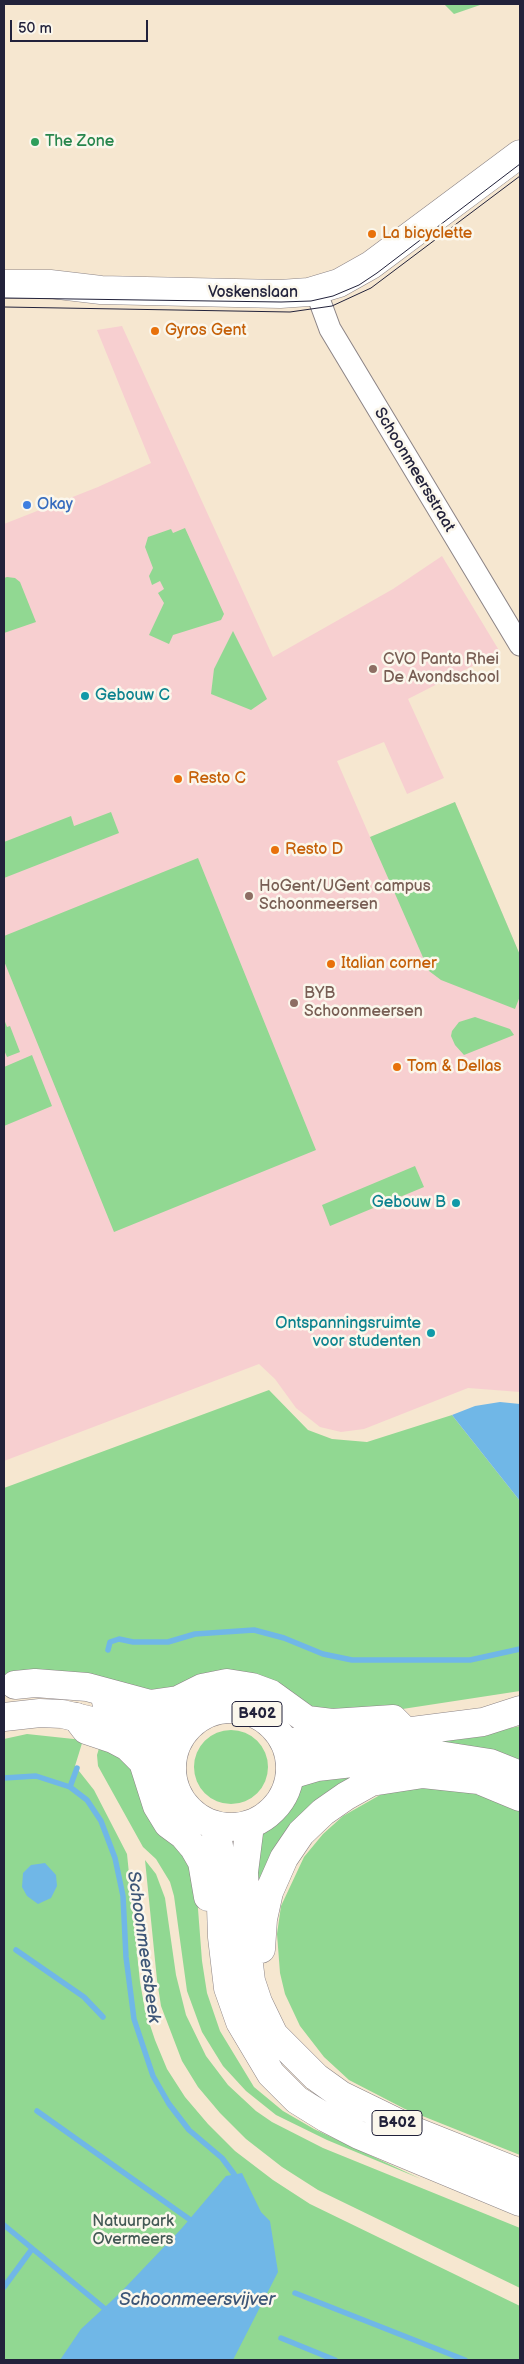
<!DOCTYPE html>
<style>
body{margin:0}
#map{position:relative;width:524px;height:2364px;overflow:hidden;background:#f6e7d0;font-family:"Balsamiq Sans",sans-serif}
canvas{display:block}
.frame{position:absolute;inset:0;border:5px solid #22223b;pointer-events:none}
.scale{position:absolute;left:10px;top:20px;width:138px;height:22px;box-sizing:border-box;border:2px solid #22223b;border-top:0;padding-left:6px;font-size:15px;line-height:18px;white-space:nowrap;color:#22223b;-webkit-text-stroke:4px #fbf7ec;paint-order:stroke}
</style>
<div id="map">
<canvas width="524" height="2364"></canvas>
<div class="frame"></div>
<div class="scale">50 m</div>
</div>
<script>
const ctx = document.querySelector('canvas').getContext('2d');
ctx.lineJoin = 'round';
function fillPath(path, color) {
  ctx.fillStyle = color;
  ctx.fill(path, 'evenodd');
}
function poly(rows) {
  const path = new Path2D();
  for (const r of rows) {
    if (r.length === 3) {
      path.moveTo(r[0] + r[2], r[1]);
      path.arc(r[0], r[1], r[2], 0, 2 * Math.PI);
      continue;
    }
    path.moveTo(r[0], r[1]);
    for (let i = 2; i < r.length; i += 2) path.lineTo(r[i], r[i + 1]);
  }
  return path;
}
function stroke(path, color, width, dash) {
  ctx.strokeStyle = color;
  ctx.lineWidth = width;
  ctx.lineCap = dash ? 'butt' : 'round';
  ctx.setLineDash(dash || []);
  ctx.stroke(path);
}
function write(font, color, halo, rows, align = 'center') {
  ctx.font = font + ' "Balsamiq Sans",sans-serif';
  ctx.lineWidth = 5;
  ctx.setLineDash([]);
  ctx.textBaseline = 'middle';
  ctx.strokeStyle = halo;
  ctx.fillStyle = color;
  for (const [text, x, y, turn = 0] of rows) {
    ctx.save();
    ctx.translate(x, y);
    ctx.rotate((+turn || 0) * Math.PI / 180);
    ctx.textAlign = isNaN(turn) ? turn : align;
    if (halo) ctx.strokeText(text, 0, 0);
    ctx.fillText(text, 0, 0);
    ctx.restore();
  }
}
fillPath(poly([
 [122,326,273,657,393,589,442,556,500,652,408,699,444,778,407,794,384,742,337,761,370,837,455,802,520,955,520,1392,468,1388,364,1429,341,1432,320,1427,296,1408,275,1379,259,1364,4,1461,4,524,98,487,151,463,97,330]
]), '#f7cfd0');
fillPath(poly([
 [444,4,483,4,454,14],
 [185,528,224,614,221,620,173,635,169,644,149,635,164,603,158,593,164,589,160,581,152,585,149,576,153,568,145,547,148,537,171,529,173,533],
 [7,577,15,578,20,582,36,622,4,633,4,578],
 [233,631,267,699,251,710,211,694,214,669],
 [455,802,520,955,520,996,515,1009,441,980,429,971,370,837],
 [111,812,119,833,4,878,4,842,71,816,74,826],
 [198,858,316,1150,114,1232,4,961,4,936],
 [475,1017,510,1029,514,1035,464,1055,455,1045,451,1036,452,1031,459,1022],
 [4,1019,7,1027,10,1026,20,1052,7,1057,4,1050],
 [32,1055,52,1106,4,1126,4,1067],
 [415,1166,424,1187,330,1226,322,1205],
 [269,1390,308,1430,332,1439,367,1442,452,1415,520,1501,520,1691,396,1710,332,1715,293,1700,177,1694,4,1678,4,1488],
 [520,1726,520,1767,436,1741,469,1737],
 [231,1767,37],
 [27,1734,83,1740,75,1766,94,1790,127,1854,140,1982,145,2010,155,2040,167,2069,185,2097,208,2124,235,2151,273,2180,310,2204,520,2306,520,2360,4,2360,4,1739],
 [100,1745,109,1749,133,1768,175,1843,191,1866,197,1896,202,1961,207,1993,220,2031,254,2087,283,2111,314,2129,421,2179,327,2140,276,2115,246,2091,223,2066,202,2032,187,1991,174,1896,170,1882,156,1859,143,1847,98,1766,97,1755],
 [319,1775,368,1776,263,1890,252,1872,257,1830,269,1824,283,1811,293,1795,297,1782],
 [428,1783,469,1788,520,1808,520,2155,405,2109,349,2080,324,2057,300,2026,285,1994,280,1973,277,1934,281,1906,304,1857,323,1834,343,1816,380,1795],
 [145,1860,156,1874,165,1898,176,1975,186,2015,206,2056,228,2085,256,2111,272,2122,323,2148,520,2228,520,2288,318,2190,282,2167,246,2139,220,2113,198,2087,182,2061,161,2006,157,1980]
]), '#91d892');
fillPath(poly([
 [500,1402,520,1404,520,1501,452,1415,475,1406],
 [45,1863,56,1875,57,1886,51,1898,38,1904,27,1896,22,1887,23,1873,31,1865],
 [242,2173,261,2212,270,2221,278,2272,233,2360,60,2360,81,2329,120,2293,182,2228,226,2176]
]), '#70b7e7');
stroke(poly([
 [108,1650,110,1642,119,1639,133,1642,168,1642,195,1634,254,1630,284,1638,323,1654,352,1660,470,1660,520,1649],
 [4,1778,36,1776,70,1787,87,1800,101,1821,115,1858,123,1896,126,1957,134,2019,153,2076,169,2104,189,2130,222,2158,234,2174],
 [70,1787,77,1768],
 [16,1950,84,1997,103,2017],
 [37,2111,189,2219],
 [4,2225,104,2308],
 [4,2287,32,2249],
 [295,2293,465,2360],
 [281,2338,335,2360]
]), '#70b7e7', 5.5);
const street = poly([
 [316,291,330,329,520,645]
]);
const secondary = poly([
 [4,284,50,284,101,290,280,294,309,292,339,283,371,265,520,154]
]);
const primary = poly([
 [106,1701,159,1724,178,1728,188,1725],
 [231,1768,59],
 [4,1717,40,1713,62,1714,105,1724,149,1742,161,1753,171,1769]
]);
const highway = poly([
 [15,1685,35,1683,87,1687,150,1704,178,1700,202,1688,227,1683,252,1687,271,1694,307,1720,332,1723,393,1719,405,1731],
 [76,1717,86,1730,113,1739,128,1747,143,1762,157,1806,168,1824,183,1835,194,1848,202,1862,208,1897],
 [284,1741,310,1744,483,1722,520,1710],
 [290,1775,317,1767,432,1754,490,1763,520,1775],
 [214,1825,219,1846,222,1937,228,1988,240,2022,271,2074,297,2100,326,2118,359,2135,520,2202],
 [250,1825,244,1872,248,1956,251,1981,258,2002,274,2035,316,2077,341,2095,417,2132,520,2173],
 [261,1949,263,1919,269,1892,284,1858,301,1833,323,1812,346,1796,371,1782,423,1774,479,1780,520,1797]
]);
stroke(street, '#8c8486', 23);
stroke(secondary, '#8c8486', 29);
stroke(primary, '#8c8486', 29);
stroke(highway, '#8c8486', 29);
stroke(street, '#fff', 21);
stroke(secondary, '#fff', 28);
stroke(primary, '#fff', 28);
stroke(highway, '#fff', 28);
stroke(poly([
 [4,298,281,302,311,301,333,296,359,285,377,273,520,164],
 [4,307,290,312,332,306,371,288,520,176]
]), '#22223b', 1);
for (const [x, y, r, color] of [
 [35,142,5,"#2e9e5b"],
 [372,234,5,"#e8710a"],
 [155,331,5,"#e8710a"],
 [27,505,5,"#3f7fe0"],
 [373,669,5,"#8d6e63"],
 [85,696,5,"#0f9aa8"],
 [178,779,5,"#e8710a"],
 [275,850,5,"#e8710a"],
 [249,896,5,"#8d6e63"],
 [331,964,5,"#e8710a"],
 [294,1003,5,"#8d6e63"],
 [397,1067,5,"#e8710a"],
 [456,1203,5,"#0f9aa8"],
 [431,1333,5,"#0f9aa8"]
]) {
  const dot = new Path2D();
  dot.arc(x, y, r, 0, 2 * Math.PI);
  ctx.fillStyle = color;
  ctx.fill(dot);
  stroke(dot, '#fbf7ec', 2);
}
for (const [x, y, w] of [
 [257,1714,50],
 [397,2123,50]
]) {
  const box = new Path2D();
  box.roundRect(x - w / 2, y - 12.5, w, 25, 4);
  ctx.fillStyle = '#fbf7ec';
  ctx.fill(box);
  stroke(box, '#22223b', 1);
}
write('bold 15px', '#22223b', null, [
 ["B402",257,1714],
 ["B402",397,2123]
]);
write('16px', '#27864d', '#fbf7ec', [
 ["The Zone",45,142]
], 'left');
write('16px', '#c56008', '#fbf7ec', [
 ["La bicyclette",382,234],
 ["Gyros Gent",165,331],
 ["Resto C",188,779],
 ["Resto D",285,850],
 ["Italian corner",341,964],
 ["Tom & Dellas",407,1067]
], 'left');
write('16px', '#22223b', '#fbf7ec', [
 ["Voskenslaan",253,293],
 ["Schoonmeersstraat",414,470,59]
]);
write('16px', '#366cbe', '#fbf7ec', [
 ["Okay",37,505]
], 'left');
write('16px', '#785e54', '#fbf7ec', [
 ["CVO Panta Rhei",383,660],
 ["De Avondschool",383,678],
 ["HoGent/UGent campus",259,887],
 ["Schoonmeersen",259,905],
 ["BYB",304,994],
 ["Schoonmeersen",304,1012]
], 'left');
write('16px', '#0d838f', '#fbf7ec', [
 ["Gebouw C",95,696,"left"],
 ["Gebouw B",446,1203],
 ["Ontspanningsruimte",421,1324],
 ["voor studenten",421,1342]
], 'right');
write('16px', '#435955', '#fbf7ec', [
 ["Natuurpark",133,2222],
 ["Overmeers",133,2240]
]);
write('italic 18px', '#3d5677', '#fbf7ec', [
 ["Schoonmeersbeek",143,1947,82],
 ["Schoonmeersvijver",197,2300]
]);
</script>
